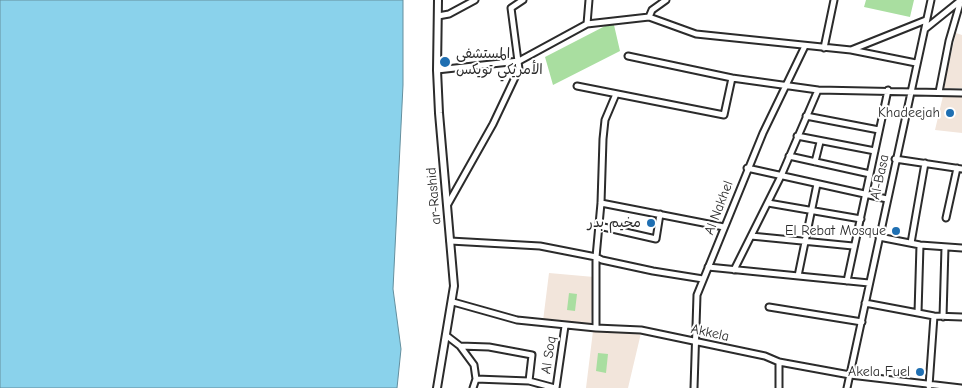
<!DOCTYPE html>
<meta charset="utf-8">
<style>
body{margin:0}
canvas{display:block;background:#fff}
</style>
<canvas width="962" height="388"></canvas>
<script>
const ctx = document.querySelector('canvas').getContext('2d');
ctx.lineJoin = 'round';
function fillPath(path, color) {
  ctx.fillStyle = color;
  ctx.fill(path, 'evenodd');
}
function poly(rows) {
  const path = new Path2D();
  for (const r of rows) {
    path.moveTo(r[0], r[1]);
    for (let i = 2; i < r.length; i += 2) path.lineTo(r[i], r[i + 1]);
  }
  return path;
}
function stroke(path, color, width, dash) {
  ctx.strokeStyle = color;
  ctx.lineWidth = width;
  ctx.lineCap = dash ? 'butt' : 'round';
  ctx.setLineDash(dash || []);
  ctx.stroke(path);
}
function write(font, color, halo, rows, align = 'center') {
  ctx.font = font + ' "Comic Neue","Playpen Sans Arabic",sans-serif';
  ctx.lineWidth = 4;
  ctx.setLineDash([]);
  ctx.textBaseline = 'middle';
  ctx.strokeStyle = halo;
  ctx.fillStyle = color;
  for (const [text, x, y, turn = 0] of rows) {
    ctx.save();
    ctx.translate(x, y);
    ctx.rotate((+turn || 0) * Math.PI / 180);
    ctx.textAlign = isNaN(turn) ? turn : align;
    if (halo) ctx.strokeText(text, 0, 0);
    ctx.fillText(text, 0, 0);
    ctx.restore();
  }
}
fillPath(poly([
 [956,33,962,35,962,88,943,88],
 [943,96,962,97,962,133,935,130],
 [549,273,594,277,591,325,543,321],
 [593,331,641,333,628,388,586,388]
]), '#f2e5db');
fillPath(poly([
 [866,0,914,0,910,17,864,7],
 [607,25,614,25,620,51,553,85,545,57],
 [569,293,577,294,575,311,567,310],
 [598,353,608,354,606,373,596,371]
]), '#a9dea0');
const water = poly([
 [0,0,403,0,403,85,393,289,401,349,397,388,0,388,0,0]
]);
fillPath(water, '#8ad2eb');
stroke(water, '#648f9e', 1);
const minor = poly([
 [438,16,449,14,475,0],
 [649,17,652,10,666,0],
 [587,24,589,0],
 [925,29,961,0],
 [824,48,834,0],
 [851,50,926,20],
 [628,56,732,78,818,90],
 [437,70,519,61,587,24,649,17,696,34,851,50,916,63],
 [577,86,724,115,732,78],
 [939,92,949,41,961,0],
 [806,116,879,130],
 [797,136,875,151],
 [789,156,870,174],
 [895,159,962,169],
 [815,162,820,142],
 [747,168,887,199],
 [601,203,724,227],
 [768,203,861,219],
 [448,204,493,124,519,69,511,8,523,0],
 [946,218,957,168],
 [599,226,656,239,660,214],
 [751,236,853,246],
 [879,237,920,245,962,248],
 [450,241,540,246,596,257,602,260,653,271,703,279],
 [911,243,925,163],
 [708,267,869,283],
 [734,270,781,176,818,90,962,93],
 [798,276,817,184],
 [847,281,888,90],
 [453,302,517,320,596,328,641,330,765,356,779,362,850,375,961,388],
 [865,303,934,316,962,317],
 [769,307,862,322],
 [918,313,920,245],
 [943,317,945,247],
 [596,328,596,257,601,203,603,139,605,120,616,94],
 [447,336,460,346,474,365,476,379,529,381,555,388],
 [460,346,489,347,532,355,529,381],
 [779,362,779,388],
 [929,386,934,316],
 [473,388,476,379],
 [556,388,565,326],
 [694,388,697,295,763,133,805,46],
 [847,388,931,0]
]);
const major = poly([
 [437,388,454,286,439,113,437,70,438,0]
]);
stroke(minor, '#2b2b2b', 9);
stroke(major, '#2b2b2b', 10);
stroke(minor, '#fff', 5);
stroke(major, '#fff', 6);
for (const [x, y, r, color] of [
 [445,62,6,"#1f6fb2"],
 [950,113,5,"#1f6fb2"],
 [651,223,5,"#1f6fb2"],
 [896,231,5,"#1f6fb2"],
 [920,372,5,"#1f6fb2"]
]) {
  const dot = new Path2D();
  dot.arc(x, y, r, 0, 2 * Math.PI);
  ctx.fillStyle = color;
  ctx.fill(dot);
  stroke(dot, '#fff', 2);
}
write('14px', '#2b2b2b', '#fff', [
 ["المستشفى",456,54,"left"],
 ["الأمريكي تويكس",456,70,"left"],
 ["Khadeejah",940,113],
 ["مخيم بدر",641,223],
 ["El Rebat Mosque",886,231],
 ["Akela Fuel",910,372]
], 'right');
write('14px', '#2b2b2b', '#fff', [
 ["Al-Basa",880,177,-78],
 ["ar-Rashid",434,196,-95],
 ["Al Nakhel",719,208,-69],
 ["Akkela",710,333,12],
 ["Al Soq",549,355,-81]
]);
</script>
